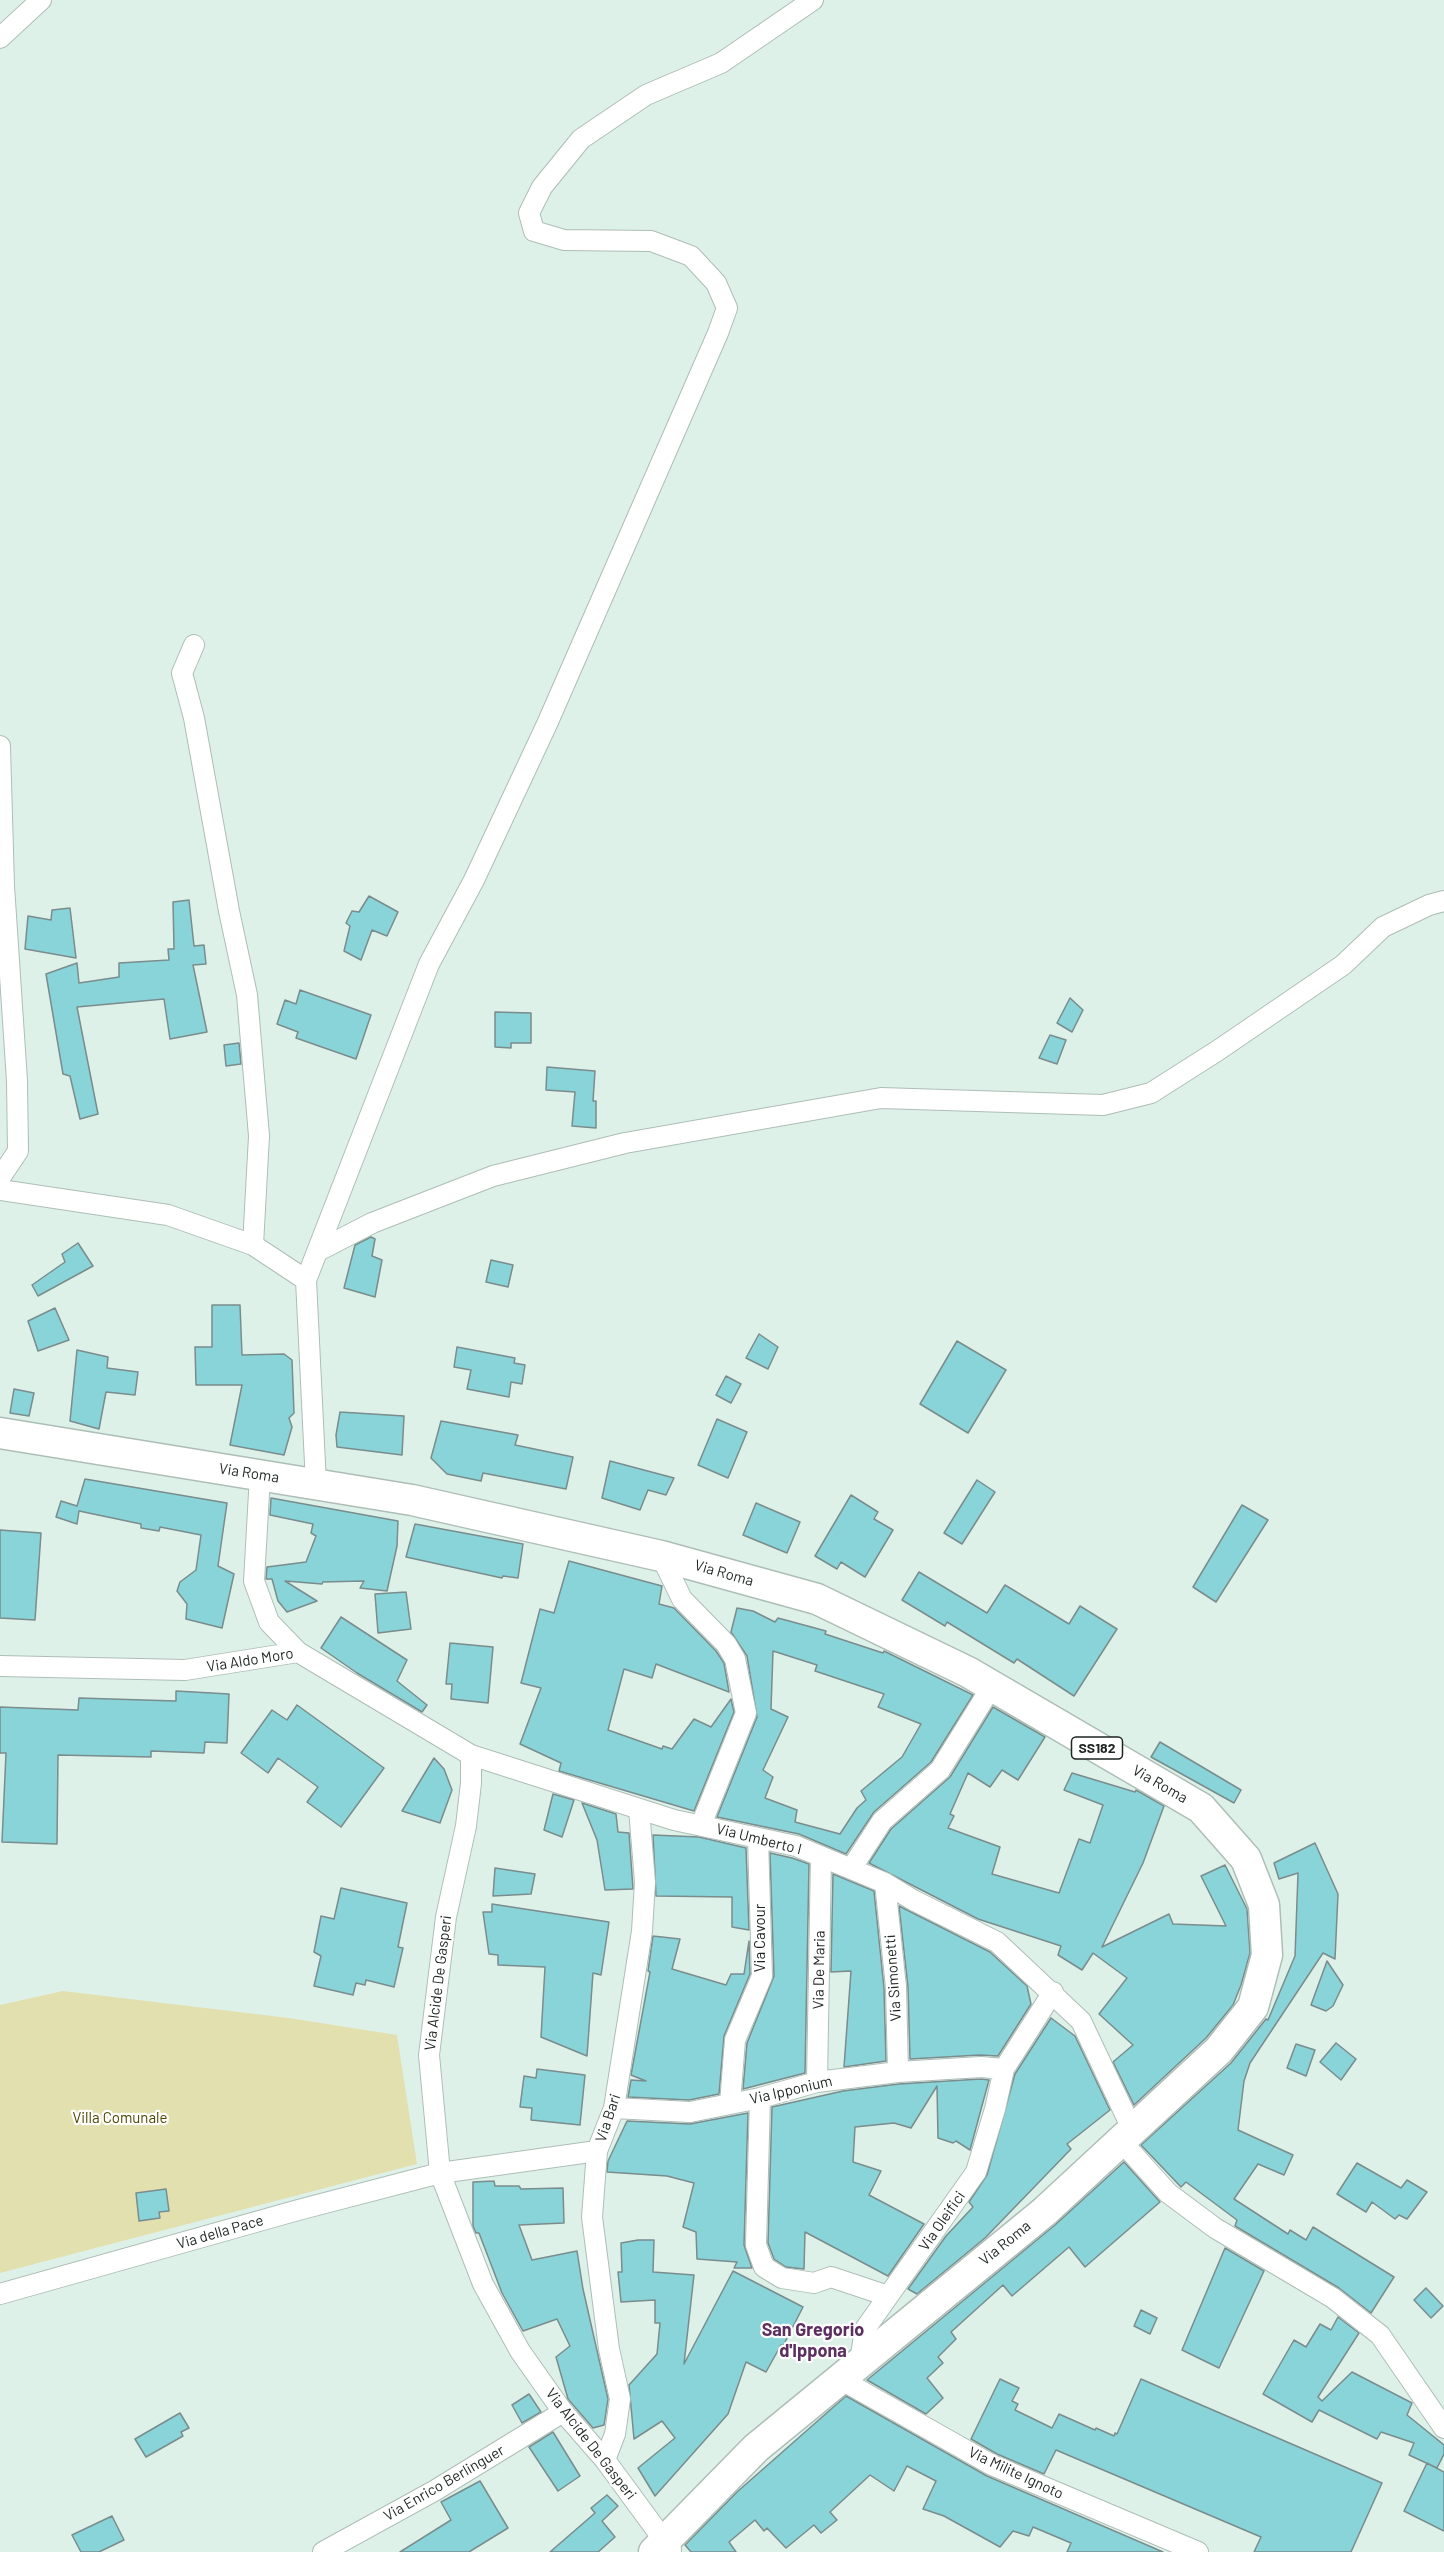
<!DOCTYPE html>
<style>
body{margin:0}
canvas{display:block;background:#def1e9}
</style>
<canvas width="1444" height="2552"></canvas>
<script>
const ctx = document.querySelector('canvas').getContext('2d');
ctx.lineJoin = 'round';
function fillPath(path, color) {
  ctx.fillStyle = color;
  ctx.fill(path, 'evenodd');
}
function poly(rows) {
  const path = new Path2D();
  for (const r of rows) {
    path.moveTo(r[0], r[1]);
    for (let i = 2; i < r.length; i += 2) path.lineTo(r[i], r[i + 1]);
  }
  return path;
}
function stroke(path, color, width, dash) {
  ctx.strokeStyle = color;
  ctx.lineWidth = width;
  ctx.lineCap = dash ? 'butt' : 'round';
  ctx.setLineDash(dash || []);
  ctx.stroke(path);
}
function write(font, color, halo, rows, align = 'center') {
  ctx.font = font + ' Barlow,sans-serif';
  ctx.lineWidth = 4.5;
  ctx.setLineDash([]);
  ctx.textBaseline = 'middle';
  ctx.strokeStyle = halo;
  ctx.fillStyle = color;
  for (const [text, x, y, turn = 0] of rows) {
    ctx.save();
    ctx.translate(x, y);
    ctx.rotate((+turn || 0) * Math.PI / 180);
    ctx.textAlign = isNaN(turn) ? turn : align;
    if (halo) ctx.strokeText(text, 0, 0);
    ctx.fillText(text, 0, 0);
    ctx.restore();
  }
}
fillPath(poly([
 [63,1991,289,2018,397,2035,417,2164,0,2273,0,2005]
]), '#e3e0af');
const building = poly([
 [369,896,398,912,387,936,372,930,361,960,344,951,350,926,346,923,352,911,359,912,369,896],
 [189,900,194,946,204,945,206,964,193,965,207,1032,170,1039,164,999,77,1007,98,1114,80,1119,70,1076,63,1074,46,974,77,963,79,983,119,977,119,963,169,960,168,949,174,949,173,902,189,900],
 [70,908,76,958,25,949,28,916,51,920,52,910,70,908],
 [300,990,371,1015,356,1059,296,1038,298,1032,277,1024,285,1000,296,1004,300,990],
 [1070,998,1083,1010,1072,1032,1057,1023,1070,998],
 [495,1012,531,1013,531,1043,511,1043,511,1048,495,1047,495,1012],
 [1050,1035,1066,1040,1057,1064,1039,1058,1050,1035],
 [239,1043,241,1064,226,1066,224,1045,239,1043],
 [547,1067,595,1071,593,1101,596,1101,596,1128,572,1126,575,1092,546,1090,547,1067],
 [371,1237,375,1239,372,1256,382,1260,375,1297,344,1288,355,1245,371,1237],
 [78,1243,93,1266,38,1296,32,1285,65,1262,62,1254,78,1243],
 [491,1260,513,1265,508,1287,486,1282,491,1260],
 [212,1305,240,1305,242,1355,284,1354,292,1360,294,1413,289,1418,292,1427,284,1455,230,1445,242,1385,196,1385,195,1347,212,1347,212,1305],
 [55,1308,69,1340,38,1351,28,1321,55,1308],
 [759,1334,778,1347,768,1369,746,1358,759,1334],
 [957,1341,1006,1370,968,1433,920,1404,957,1341],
 [457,1347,515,1358,514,1363,525,1365,522,1384,511,1382,509,1397,467,1389,471,1370,454,1367,457,1347],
 [77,1350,108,1357,107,1368,138,1372,135,1395,106,1392,99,1429,70,1421,77,1350],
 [726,1376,741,1384,731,1403,716,1395,726,1376],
 [14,1389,34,1393,29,1416,10,1413,14,1389],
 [340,1412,404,1416,402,1455,337,1447,336,1435,340,1412],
 [717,1419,747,1432,728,1478,698,1465,717,1419],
 [441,1421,518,1435,515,1445,573,1457,566,1489,483,1473,481,1481,447,1474,431,1458,441,1421],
 [610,1461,674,1478,666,1495,648,1490,640,1510,602,1498,610,1461],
 [85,1479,227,1503,218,1566,234,1574,222,1628,186,1619,187,1604,177,1591,180,1582,196,1570,201,1535,160,1527,159,1531,141,1528,141,1524,79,1511,77,1524,56,1517,61,1501,77,1506,85,1479],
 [977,1480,995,1492,962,1544,944,1533,977,1480],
 [851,1495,878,1512,874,1519,893,1530,865,1577,841,1562,837,1569,815,1556,851,1495],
 [271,1498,398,1521,397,1546,387,1591,360,1588,364,1581,323,1582,322,1584,285,1581,317,1601,287,1612,278,1601,272,1579,266,1579,267,1567,306,1562,316,1536,311,1533,313,1524,270,1515,271,1498],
 [756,1503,800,1522,787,1553,743,1535,756,1503],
 [1242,1505,1268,1520,1216,1602,1193,1587,1242,1505],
 [415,1524,523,1544,518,1578,503,1576,502,1578,406,1557,415,1524],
 [0,1530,41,1533,35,1620,0,1618,0,1530],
 [569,1561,662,1586,659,1604,674,1608,716,1651,724,1663,729,1692,656,1664,652,1678,624,1669,608,1730,662,1749,663,1746,672,1749,694,1719,711,1727,731,1699,734,1712,694,1811,559,1771,561,1763,520,1744,541,1688,521,1683,540,1609,554,1613,569,1561],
 [919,1572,987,1613,1005,1585,1069,1624,1080,1606,1117,1629,1074,1696,1017,1659,1014,1663,947,1622,945,1626,902,1600,919,1572],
 [406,1592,411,1629,378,1633,375,1594,406,1592],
 [737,1608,753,1611,775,1622,778,1618,826,1631,825,1634,883,1653,884,1651,973,1695,931,1762,874,1812,846,1854,799,1834,717,1817,757,1717,747,1656,731,1632,737,1608],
 [773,1651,817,1665,815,1671,884,1694,878,1707,921,1724,902,1757,861,1791,866,1800,857,1808,840,1834,795,1822,797,1810,765,1798,773,1777,763,1770,788,1717,771,1709,773,1651],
 [341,1617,407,1660,397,1681,427,1705,422,1712,357,1673,321,1648,341,1617],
 [450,1643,493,1647,488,1703,451,1699,452,1684,446,1684,450,1643],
 [176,1691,229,1694,227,1743,205,1742,204,1753,151,1751,151,1757,58,1755,57,1844,2,1842,6,1753,0,1753,0,1707,78,1710,79,1698,176,1701,176,1691],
 [297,1705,384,1768,341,1827,307,1802,318,1787,278,1758,268,1773,241,1753,272,1710,287,1720,297,1705],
 [993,1707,1045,1737,1018,1780,1002,1770,990,1787,968,1773,950,1814,954,1816,948,1828,1000,1847,992,1874,1059,1893,1079,1839,1090,1843,1103,1805,1064,1790,1072,1773,1135,1792,1136,1790,1164,1806,1143,1863,1102,1947,1169,1914,1173,1924,1226,1926,1201,1876,1225,1865,1247,1909,1250,1953,1241,1985,1233,2005,1206,2038,1134,2105,1113,2062,1133,2045,1099,2014,1127,1978,1093,1953,1082,1970,1058,1955,1061,1946,978,1919,869,1863,891,1829,950,1777,993,1707],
 [1160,1742,1241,1790,1234,1803,1151,1757,1160,1742],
 [434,1758,444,1769,452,1790,440,1823,402,1811,434,1758],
 [553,1794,574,1800,562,1837,544,1830,553,1794],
 [582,1803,616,1814,618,1832,629,1833,633,1889,605,1890,597,1840,582,1803],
 [653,1835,699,1837,746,1848,749,1930,732,1927,732,1897,656,1896,653,1835],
 [1315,1843,1338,1894,1335,1959,1323,1953,1250,2063,1244,2081,1238,2130,1293,2155,1284,2175,1258,2164,1234,2199,1288,2234,1290,2230,1306,2240,1313,2227,1394,2277,1371,2313,1339,2288,1235,2226,1237,2220,1186,2182,1181,2187,1141,2145,1231,2063,1266,2019,1268,2020,1295,1956,1298,1873,1279,1879,1274,1863,1315,1843],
 [770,1853,792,1858,809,1864,805,2073,743,2089,747,2043,774,1976,770,1853],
 [495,1868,535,1874,531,1894,493,1896,495,1868],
 [833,1874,874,1891,884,1988,886,2061,844,2067,851,1971,831,1972,833,1874],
 [341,1888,407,1903,398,1947,403,1948,394,1987,366,1980,365,1985,356,1983,353,1995,314,1986,321,1956,314,1952,321,1916,334,1919,341,1888],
 [492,1904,609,1922,601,1975,593,1973,587,2056,541,2037,545,1967,498,1965,498,1955,489,1954,483,1912,492,1912,492,1904],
 [899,1906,990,1952,1027,1986,1031,2004,998,2056,980,2055,910,2059,908,1987,899,1906],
 [653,1936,680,1939,672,1969,726,1985,731,1974,744,1974,749,1941,750,1974,724,2036,719,2094,689,2100,628,2097,631,2080,646,2081,631,2075,650,1972,648,1971,653,1936],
 [1327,1961,1343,1985,1333,2006,1326,2011,1311,2005,1327,1961],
 [1051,2018,1075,2036,1110,2110,1067,2144,1071,2149,985,2238,917,2294,908,2289,946,2236,973,2207,969,2202,987,2175,1015,2074,1051,2018],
 [1336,2043,1356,2059,1341,2080,1320,2062,1336,2043],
 [1296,2044,1315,2050,1306,2076,1287,2068,1296,2044],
 [537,2069,585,2075,580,2125,531,2120,532,2108,520,2107,524,2076,536,2078,537,2069],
 [981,2079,989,2080,970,2150,956,2141,953,2143,938,2138,937,2086,911,2128,894,2123,855,2127,853,2162,881,2171,869,2195,924,2224,888,2276,805,2232,804,2269,786,2267,774,2259,768,2243,772,2107,843,2091,899,2084,981,2079],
 [748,2113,744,2245,752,2268,734,2268,737,2262,697,2259,696,2232,683,2227,694,2183,667,2176,607,2172,608,2161,627,2121,690,2124,748,2113],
 [1124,2162,1160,2202,1085,2267,1069,2247,1012,2296,1003,2285,951,2332,956,2339,938,2357,943,2363,927,2378,943,2398,926,2414,867,2380,1055,2225,1124,2162],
 [1357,2163,1401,2188,1407,2180,1427,2192,1407,2219,1399,2215,1395,2219,1372,2202,1366,2212,1337,2194,1357,2163],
 [494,2181,495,2186,519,2186,521,2189,563,2188,564,2223,519,2225,532,2260,577,2251,583,2289,608,2399,604,2425,593,2428,568,2399,556,2357,570,2346,557,2319,523,2331,502,2293,479,2233,476,2233,473,2226,473,2182,494,2181],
 [166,2189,169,2211,159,2212,160,2218,139,2221,136,2193,166,2189],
 [638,2240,654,2240,653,2272,694,2275,684,2364,733,2271,803,2307,783,2346,781,2345,766,2372,746,2362,728,2414,655,2496,638,2468,675,2438,662,2421,634,2439,629,2385,657,2354,660,2323,655,2323,655,2300,621,2302,618,2272,622,2272,621,2243,638,2240],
 [1225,2248,1264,2271,1219,2368,1182,2350,1225,2248],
 [1426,2288,1443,2306,1431,2318,1414,2300,1426,2288],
 [1141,2310,1157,2318,1150,2334,1134,2326,1141,2310],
 [1338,2317,1359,2333,1318,2397,1322,2401,1352,2372,1412,2403,1407,2415,1444,2445,1444,2454,1437,2468,1409,2455,1414,2443,1381,2432,1377,2439,1319,2410,1312,2422,1263,2394,1294,2340,1306,2347,1320,2324,1331,2330,1338,2317],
 [1000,2379,1019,2388,1012,2401,1018,2404,1015,2410,1052,2428,1059,2414,1095,2430,1096,2428,1114,2436,1115,2433,1117,2434,1141,2379,1382,2483,1351,2552,1254,2552,1261,2537,1056,2450,1044,2474,997,2454,971,2439,1000,2379],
 [529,2394,541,2412,522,2423,512,2405,529,2394],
 [846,2396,987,2476,1163,2552,1067,2552,1071,2543,1033,2527,1029,2536,1013,2531,1000,2547,944,2516,923,2509,936,2481,907,2466,894,2491,870,2475,830,2512,837,2520,821,2533,814,2525,786,2548,767,2528,764,2531,755,2520,729,2542,736,2552,691,2552,685,2545,737,2492,846,2396],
 [180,2413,189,2428,181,2432,183,2436,146,2457,135,2439,180,2413],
 [553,2432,580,2476,558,2491,529,2447,553,2432],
 [1427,2463,1444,2472,1444,2531,1404,2511,1427,2463],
 [480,2481,508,2528,469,2552,400,2552,451,2520,441,2502,480,2481],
 [607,2495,618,2506,602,2521,615,2537,598,2552,550,2552,595,2513,591,2508,607,2495],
 [112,2516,124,2540,99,2552,81,2552,72,2535,112,2516]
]);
fillPath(building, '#89d4d8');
stroke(building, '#7a8c8d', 1.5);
const street = poly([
 [0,38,41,0],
 [194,645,182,673,194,718,229,911,247,995,259,1136,253,1245],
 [0,746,4,886,17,1081,18,1151,0,1178],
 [0,1190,168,1215,253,1245,306,1280],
 [318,1251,372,1223,493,1176,625,1143,881,1098,1103,1105,1151,1093,1217,1051,1343,965,1383,927,1429,905,1444,901],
 [260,1475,254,1581,269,1622,298,1652],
 [316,1484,306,1280,429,964,474,880,547,724,718,333,727,308,716,283,691,256,651,241,564,240,534,231,529,213,542,187,581,139,646,95,721,63,813,0],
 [661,1556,682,1599,726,1644,735,1659,746,1713,701,1825],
 [0,1666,185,1670,298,1652,471,1755,674,1820,796,1846,885,1883,913,1900,997,1942,1081,2021,1133,2131],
 [471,1755,471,1783,466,1826,446,1917,429,2055,440,2173,483,2284,520,2351,563,2412,605,2460,671,2550],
 [851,1869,882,1821,940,1770,992,1686],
 [885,1883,896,1987,898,2072],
 [817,2082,821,1857],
 [760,2098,756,2245,764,2267,782,2278,814,2283,831,2277,888,2296],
 [730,2104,735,2040,762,1976,758,1838],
 [614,2108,690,2112,760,2098,817,2082,898,2072,981,2067,1004,2069],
 [1122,2142,1168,2193,1215,2228,1333,2298,1380,2335,1444,2428],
 [0,2294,298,2210,440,2173,597,2151],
 [860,2362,865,2329,976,2172,995,2109,1004,2069,1053,1992],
 [840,2379,992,2465,1198,2552],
 [605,2460,615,2434,620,2399,609,2349,592,2217,597,2151,614,2108,642,1931,645,1882,639,1809],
 [323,2552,434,2491,563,2412]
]);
const primary = poly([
 [0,1433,412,1500,661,1556,817,1599,968,1672,1201,1808,1246,1859,1264,1905,1267,1955,1253,2007,1219,2050,1044,2212,756,2448,654,2552]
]);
stroke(street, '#adbeb7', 22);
stroke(primary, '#adbeb7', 33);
stroke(street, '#fff', 20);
stroke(primary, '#fff', 30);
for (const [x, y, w] of [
 [1097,1748,51]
]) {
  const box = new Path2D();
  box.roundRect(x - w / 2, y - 11, w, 22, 4.5);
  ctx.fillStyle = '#fff';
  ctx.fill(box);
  stroke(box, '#1d2421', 1.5);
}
write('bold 14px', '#1d2421', null, [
 ["SS182",1097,1748]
]);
write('15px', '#1d2421', '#fff', [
 ["Via Roma",249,1473,9],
 ["Via Roma",724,1573,16],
 ["Via Aldo Moro",250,1660,-9],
 ["Via Roma",1160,1784,30],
 ["Via Umberto I",759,1839,14],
 ["Via Cavour",760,1938,-90],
 ["Via De Maria",819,1970,-89],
 ["Via Simonetti",893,1978,-94],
 ["Via Alcide De Gasperi",438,1983,-83],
 ["Via Ipponium",791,2090,-13],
 ["Via Bari",608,2118,-72],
 ["Via Oleifici",942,2221,-55],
 ["Via della Pace",220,2232,-16],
 ["Via Roma",1005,2243,-39],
 ["Via Alcide De Gasperi",591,2444,52],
 ["Via Milite Ignoto",1016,2473,25],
 ["Via Enrico Berlinguer",444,2483,-30]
]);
write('15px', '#4d4901', '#fff', [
 ["Villa Comunale",120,2118]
]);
write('bold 18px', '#5d2e60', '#fff', [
 ["San Gregorio",813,2330],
 ["d'Ippona",813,2351]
]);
</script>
